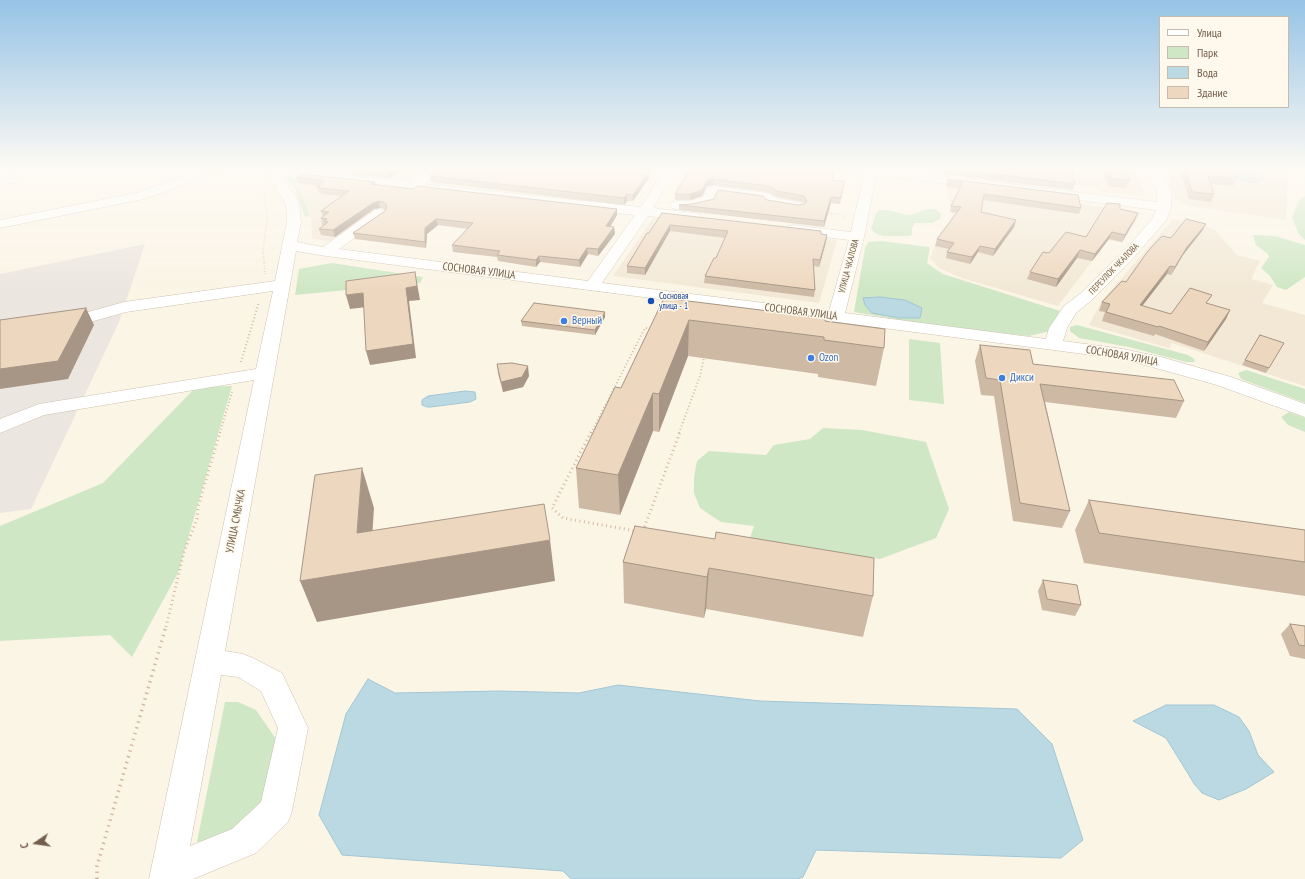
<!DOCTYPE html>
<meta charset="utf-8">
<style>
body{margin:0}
#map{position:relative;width:1305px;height:879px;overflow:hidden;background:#fbf5e6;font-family:"PT Sans Narrow",sans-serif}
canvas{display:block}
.legend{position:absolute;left:1159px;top:16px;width:130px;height:92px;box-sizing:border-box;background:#fef9ec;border:1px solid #c6bbac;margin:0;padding:5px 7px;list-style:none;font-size:12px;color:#725e4c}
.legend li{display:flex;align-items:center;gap:8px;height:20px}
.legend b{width:20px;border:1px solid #c6bbac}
.north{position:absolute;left:16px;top:823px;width:40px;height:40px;-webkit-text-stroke:3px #fef9ec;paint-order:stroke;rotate:257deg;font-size:11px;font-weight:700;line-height:16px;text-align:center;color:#725e4c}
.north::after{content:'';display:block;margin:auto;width:14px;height:18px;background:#725e4c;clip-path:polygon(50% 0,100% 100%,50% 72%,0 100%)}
</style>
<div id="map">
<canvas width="1305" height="879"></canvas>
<ul class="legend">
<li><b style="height:5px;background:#fff"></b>Улица</li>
<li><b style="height:11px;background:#cfe7c5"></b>Парк</li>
<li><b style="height:11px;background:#bbd9e3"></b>Вода</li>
<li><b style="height:11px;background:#eed7bf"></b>Здание</li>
</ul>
<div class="north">С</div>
</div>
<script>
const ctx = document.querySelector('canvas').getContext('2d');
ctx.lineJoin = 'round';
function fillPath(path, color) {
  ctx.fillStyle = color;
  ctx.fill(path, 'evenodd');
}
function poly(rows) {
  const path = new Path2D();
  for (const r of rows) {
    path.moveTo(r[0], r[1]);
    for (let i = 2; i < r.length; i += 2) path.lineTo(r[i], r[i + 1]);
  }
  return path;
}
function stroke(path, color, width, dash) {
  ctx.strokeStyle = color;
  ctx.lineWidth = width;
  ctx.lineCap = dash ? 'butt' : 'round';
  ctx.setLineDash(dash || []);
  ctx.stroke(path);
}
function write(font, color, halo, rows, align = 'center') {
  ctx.font = font + ' "PT Sans Narrow",sans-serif';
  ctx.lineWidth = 3;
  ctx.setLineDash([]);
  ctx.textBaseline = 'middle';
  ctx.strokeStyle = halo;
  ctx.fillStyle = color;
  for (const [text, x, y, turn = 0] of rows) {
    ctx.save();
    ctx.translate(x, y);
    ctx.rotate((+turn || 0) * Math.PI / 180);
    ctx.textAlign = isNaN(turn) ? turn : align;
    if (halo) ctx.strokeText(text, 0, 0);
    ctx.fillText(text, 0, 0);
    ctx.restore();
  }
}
fillPath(poly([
 [294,168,429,168,421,174,417,173,407,180],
 [941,168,1133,168,1146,196,1103,192,1095,189,1094,187,941,172],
 [1167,168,1287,168,1288,174,1286,220,1188,206,1174,198],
 [298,183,402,190,331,241,312,239,311,218,299,187,296,185],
 [945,183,1063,201,1141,213,1122,243,1106,240,1099,252,1058,306,962,278,939,268,930,258,935,246,943,235,953,213,950,212,951,209],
 [653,218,837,240,819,303,613,276],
 [1173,219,1214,229,1237,255,1260,261,1251,279,1273,285,1262,303,1305,315,1305,386,1172,343,1169,348,1089,325,1102,301]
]), '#f2e8d5');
fillPath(poly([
 [145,244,119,322,31,509,0,513,0,274]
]), '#ebe6df');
fillPath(poly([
 [300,176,296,185,299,187,310,216,305,217,295,189,285,177],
 [1305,196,1305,240,1298,233,1292,217,1300,199],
 [931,209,935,209,941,214,940,219,932,223,915,223,912,228,912,235,909,236,883,236,875,233,871,229,876,213,879,210,887,210,907,215,914,214,924,210],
 [1253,235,1275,236,1305,245,1305,277,1286,290,1277,287,1270,276,1261,268,1269,257,1268,254,1256,245],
 [881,241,930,247,927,263,943,274,1060,311,1050,331,1029,336,923,324,854,312,865,248,868,242],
 [332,263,423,277,420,283,295,295,299,269],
 [1077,325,1188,355,1194,359,1195,360,1194,362,1186,362,1129,347,1079,338,1070,331,1070,327],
 [909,339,940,343,944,404,909,400],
 [1246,370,1305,389,1305,403,1241,379,1238,373],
 [232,386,178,573,132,657,110,635,0,641,0,526,103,483,196,387],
 [1289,412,1305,418,1305,432,1288,425,1281,417],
 [823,428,862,430,926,442,949,509,936,538,880,559,750,538,754,526,721,522,700,508,694,493,694,477,697,461,709,451,766,455,774,445,810,439],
 [225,702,238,702,256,710,276,739,272,790,229,840,197,842]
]), '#cfe7c5');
const water = poly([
 [1239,171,1258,173,1262,175,1263,180,1258,183,1242,181,1234,174,1235,172,1239,171],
 [880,297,905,300,922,308,920,318,899,318,872,313,865,305,863,298,880,297],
 [465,391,475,392,476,399,470,402,431,407,427,407,422,405,422,400,428,396,465,391],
 [368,679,395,693,500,691,579,693,618,685,760,701,1017,709,1052,744,1083,840,1061,858,816,850,803,877,798,879,571,879,563,871,342,855,319,815,346,714,368,679],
 [1166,705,1214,705,1239,717,1249,731,1258,755,1274,772,1246,789,1219,800,1202,793,1195,785,1166,738,1133,721,1166,705]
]);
fillPath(water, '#bbd9e3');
stroke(water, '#a2c6d4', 1);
const minor = poly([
 [3,168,15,168,17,180,15,183,7,183,3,168],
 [207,168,224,168,222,171,144,199,0,228,0,220,136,193,207,168],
 [264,168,276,168,279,172,292,169,410,182,429,168,443,168,424,184,641,207,665,168,677,168,653,208,694,213,699,214,701,217,699,220,694,221,648,216,602,283,829,311,849,240,793,233,788,232,786,229,788,226,793,225,851,232,864,175,818,172,814,171,812,168,878,168,1157,202,1157,191,1147,168,1159,168,1171,191,1171,207,1167,219,1136,255,1093,299,1076,313,1067,328,1063,341,1123,349,1161,357,1231,377,1305,404,1305,417,1217,385,1123,359,326,256,296,251,225,651,243,654,253,658,282,673,308,728,292,811,288,822,256,853,193,879,149,879,254,380,44,415,0,433,0,419,39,404,256,369,273,291,126,312,83,324,63,327,57,326,54,322,57,318,81,314,124,302,275,281,287,222,287,213,285,202,264,168],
 [876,176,1010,191,1156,210,1153,218,1126,249,1081,293,1064,306,1049,328,1046,339,845,313,864,237,876,176],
 [292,177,635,215,588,281,339,249,385,216,387,213,385,210,380,209,375,210,323,247,297,242,301,222,299,202,283,178,292,177],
 [221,675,238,677,261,691,278,728,261,802,232,829,190,846,221,675],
 [713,186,767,193,776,198,803,203,805,206,803,209,798,210,767,204,763,200,717,194,713,203,691,209,677,209,672,208,670,205,672,202,677,201,690,201,703,197,708,187,713,186]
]);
stroke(minor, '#cec0b0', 1);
stroke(poly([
 [824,213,839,214,846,219],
 [265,274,263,250,268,215,264,199,267,191]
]), '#d3bba2', 1.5, [0.5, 2]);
stroke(poly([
 [241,362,259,302],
 [220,433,232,392],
 [591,433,645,328,651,328],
 [679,433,700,376,704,358]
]), '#d3bba2', 2, [1, 2.5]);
stroke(poly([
 [591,432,552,508,563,518,636,531],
 [643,531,680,432],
 [166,627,184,552,197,519,198,507,220,432]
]), '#d3bba2', 3, [1, 3.5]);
stroke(poly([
 [97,879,97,866,166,626]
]), '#d3bba2', 3.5, [1.5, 4.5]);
fillPath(minor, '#fff');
fillPath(poly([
 [306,168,404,168,389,178,307,169],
 [690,168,831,169,831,171,832,180,844,182,840,204,831,203,824,227,679,210,679,205,692,204,767,200,798,205,805,204,803,202,777,197,767,192,713,185,707,186,702,196,690,200,675,200,675,194],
 [918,168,1074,168,1073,170,1071,169,1075,184,1073,190,943,174,942,170],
 [1101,168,1125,168,1130,180,1126,188,1109,187],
 [1167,168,1229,168,1237,178,1233,186,1211,184,1214,194,1211,202,1189,199,1180,170],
 [430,176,649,178,633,201,627,201,624,205,431,182],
 [296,177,375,185,617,215,610,227,614,227,615,234,598,256,588,254,580,267,540,262,536,267,498,261,497,257,453,252,452,245,468,229,438,225,427,234,426,248,355,239,353,233,385,211,385,209,380,208,374,209,335,237,321,235,319,229,324,225,322,225,321,218,323,217,321,211,342,196,321,194,321,193,319,193,317,187,318,186,298,183],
 [948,179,1078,195,1081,208,1079,214,983,200,981,212,1014,227,993,256,978,252,970,264,946,258,947,252,949,249,935,246,937,239,957,213,950,212,951,206,960,188,947,187,946,185],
 [1120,209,1135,220,1122,242,1109,239,1092,261,1077,258,1056,287,1027,279,1030,272,1049,253,1086,237],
 [662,213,827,235,826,242,819,267,813,266,815,290,814,297,704,283,705,276,716,258,725,238,670,231,645,275,627,273,627,266],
 [1206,224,1202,231,1183,255,1171,275,1167,274,1142,306,1171,314,1207,304,1230,310,1226,319,1204,351,1155,334,1154,336,1102,321,1105,312,1099,311,1102,302,1126,282,1171,238],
 [664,298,825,321,884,348,876,386,818,377,818,374,688,356,659,432,653,431,620,515,579,508,576,468,621,388],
 [605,312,605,317,595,335,522,326,521,321],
 [1260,335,1284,343,1266,373,1242,365],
 [980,345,1033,364,1184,401,1176,418,1045,402,1070,511,1062,528,1013,521,994,396,981,395,975,361],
 [497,364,529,376,523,387,503,392,498,374],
 [1089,500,1305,530,1305,596,1084,563,1075,530],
 [635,526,873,596,863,637,706,609,704,618,624,603,623,562],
 [1043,580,1081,605,1075,616,1042,610,1038,591],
 [1290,624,1305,626,1305,659,1290,656,1281,634]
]), '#cdb9a4');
fillPath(poly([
 [394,168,404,168,389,178,388,172],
 [649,172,649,178,633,201,633,195],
 [713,179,713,185,707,186,702,196,690,200,690,194,707,181],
 [375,182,376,188,370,184],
 [627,194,627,201,624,205,624,198],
 [831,197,831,203,824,227,824,221],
 [379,201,380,208,374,209,335,237,333,230,373,203],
 [617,209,617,215,606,233,606,226],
 [1138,213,1135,220,1122,242,1125,235],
 [436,219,438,225,427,234,426,248,425,242,425,228],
 [1016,220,1014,227,993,256,995,249],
 [1206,224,1202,231,1183,255,1171,275,1175,267,1187,247],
 [670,225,670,231,645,275,645,268],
 [614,227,615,234,598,256,598,249],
 [1112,232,1109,239,1092,261,1095,254],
 [827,235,826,242,819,267,820,260],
 [980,246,978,252,970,264,972,257],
 [587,248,588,254,580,267,579,260],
 [1080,250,1077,258,1056,287,1058,279],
 [539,256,540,262,536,267,536,260],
 [1170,266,1167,274,1136,314,1140,305],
 [415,272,420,300,409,301,416,358,370,365,366,351],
 [363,293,367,307,350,309,346,295],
 [86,308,94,325,68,379,0,389,0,369],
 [1230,310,1226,319,1204,351,1208,342],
 [605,312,605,317,595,335,595,330],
 [689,320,688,356,659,432,659,394],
 [528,366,529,376,523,387,503,392,501,382],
 [653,393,653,431,620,515,618,475],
 [362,468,374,508,370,569,550,540,555,581,317,622,300,581,357,533],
 [709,568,706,609,704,618,707,577]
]), '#a79686');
const building = poly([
 [350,168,394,168,388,172,350,168],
 [441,168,646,168,649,172,633,195,627,194,624,198,430,176,441,168],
 [690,168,824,168,831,169,830,171,834,172,832,180,844,182,841,198,831,197,824,221,679,205,692,204,714,199,718,190,763,196,767,200,798,205,804,204,807,201,804,196,777,191,768,186,713,179,707,181,702,190,690,194,675,194,690,168],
 [944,168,1071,168,1075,184,944,168],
 [1107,168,1125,168,1130,180,1112,179,1107,168],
 [1185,168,1229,168,1237,178,1208,176,1214,194,1192,192,1185,168],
 [302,174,375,182,370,184,413,189,417,186,617,209,606,226,614,227,598,249,587,248,579,260,539,256,536,260,497,255,500,251,452,245,473,223,436,219,425,228,425,242,353,233,385,211,387,206,384,202,379,201,373,203,333,230,319,229,328,222,324,221,327,219,321,218,329,212,321,211,349,191,319,188,320,187,317,187,325,181,296,177,302,174],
 [948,179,1078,195,1081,208,984,194,981,212,1016,220,995,249,980,246,972,257,947,252,954,243,937,239,961,207,951,206,963,182,948,181,948,179],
 [1107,203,1120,204,1120,209,1138,213,1125,235,1112,232,1095,254,1080,250,1058,279,1030,272,1043,252,1049,253,1066,232,1086,237,1107,203],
 [662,213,821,231,821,234,827,235,820,260,813,259,815,290,705,276,714,258,716,258,728,231,670,225,645,268,627,266,647,233,649,233,662,213],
 [1186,219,1206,224,1187,247,1175,267,1170,266,1140,305,1171,314,1190,288,1212,295,1206,303,1230,310,1208,342,1159,326,1158,327,1106,312,1110,304,1102,302,1122,281,1126,282,1148,251,1162,236,1171,238,1186,219],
 [415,272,417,286,406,288,413,344,366,351,363,293,346,295,346,281,415,272],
 [664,298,825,318,825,321,885,329,884,348,824,340,824,337,689,320,659,394,653,393,618,475,576,468,615,387,621,388,664,298],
 [534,303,605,312,595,330,521,321,534,303],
 [86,308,58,361,0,369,0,320,86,308],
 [1260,335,1284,343,1269,368,1245,360,1260,335],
 [980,345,1030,350,1033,364,1174,380,1184,401,1040,384,1070,511,1020,503,1000,380,986,378,980,345],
 [512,363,528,366,522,377,501,382,497,364,512,363],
 [362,468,357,533,544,504,550,540,300,581,315,475,362,468],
 [1089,500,1305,530,1305,562,1099,533,1089,500],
 [635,526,715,539,716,532,874,558,873,596,709,568,707,577,623,562,635,526],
 [1043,580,1077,585,1081,605,1047,599,1043,580],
 [1290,624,1305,626,1305,646,1299,645,1290,624]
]);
fillPath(building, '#eed7bf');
stroke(building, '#a79686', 1);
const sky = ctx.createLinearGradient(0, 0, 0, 291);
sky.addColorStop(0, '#96c3e6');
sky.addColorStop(0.58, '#fdfaf4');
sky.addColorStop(1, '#fdfaf400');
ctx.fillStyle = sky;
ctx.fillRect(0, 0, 1305, 291);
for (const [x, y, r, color] of [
 [651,301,4,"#1a4fb4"],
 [564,321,4,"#3f7fe0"],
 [811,358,4,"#3f7fe0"],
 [1002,378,4,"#3f7fe0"]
]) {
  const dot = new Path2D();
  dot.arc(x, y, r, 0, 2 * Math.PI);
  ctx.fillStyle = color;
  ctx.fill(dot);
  stroke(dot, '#fef9ec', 1.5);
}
write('9px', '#725e4c', '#fef9ec', [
 ["УЛИЦА ЧКАЛОВА",849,266,-75],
 ["ПЕРЕУЛОК ЧКАЛОВА",1114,269,-46]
]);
write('9px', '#164399', '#fef9ec', [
 ["Сосновая",659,296],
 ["улица - 1",659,306]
], 'left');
write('11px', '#725e4c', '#fef9ec', [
 ["СОСНОВАЯ УЛИЦА",479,271,7],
 ["СОСНОВАЯ УЛИЦА",801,312,7],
 ["СОСНОВАЯ УЛИЦА",1122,356,10],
 ["УЛИЦА СМЫЧКА",236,521,-79]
]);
write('11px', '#366cbe', '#fef9ec', [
 ["Верный",572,321],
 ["Ozon",819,358],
 ["Дикси",1010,378]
], 'left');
</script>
